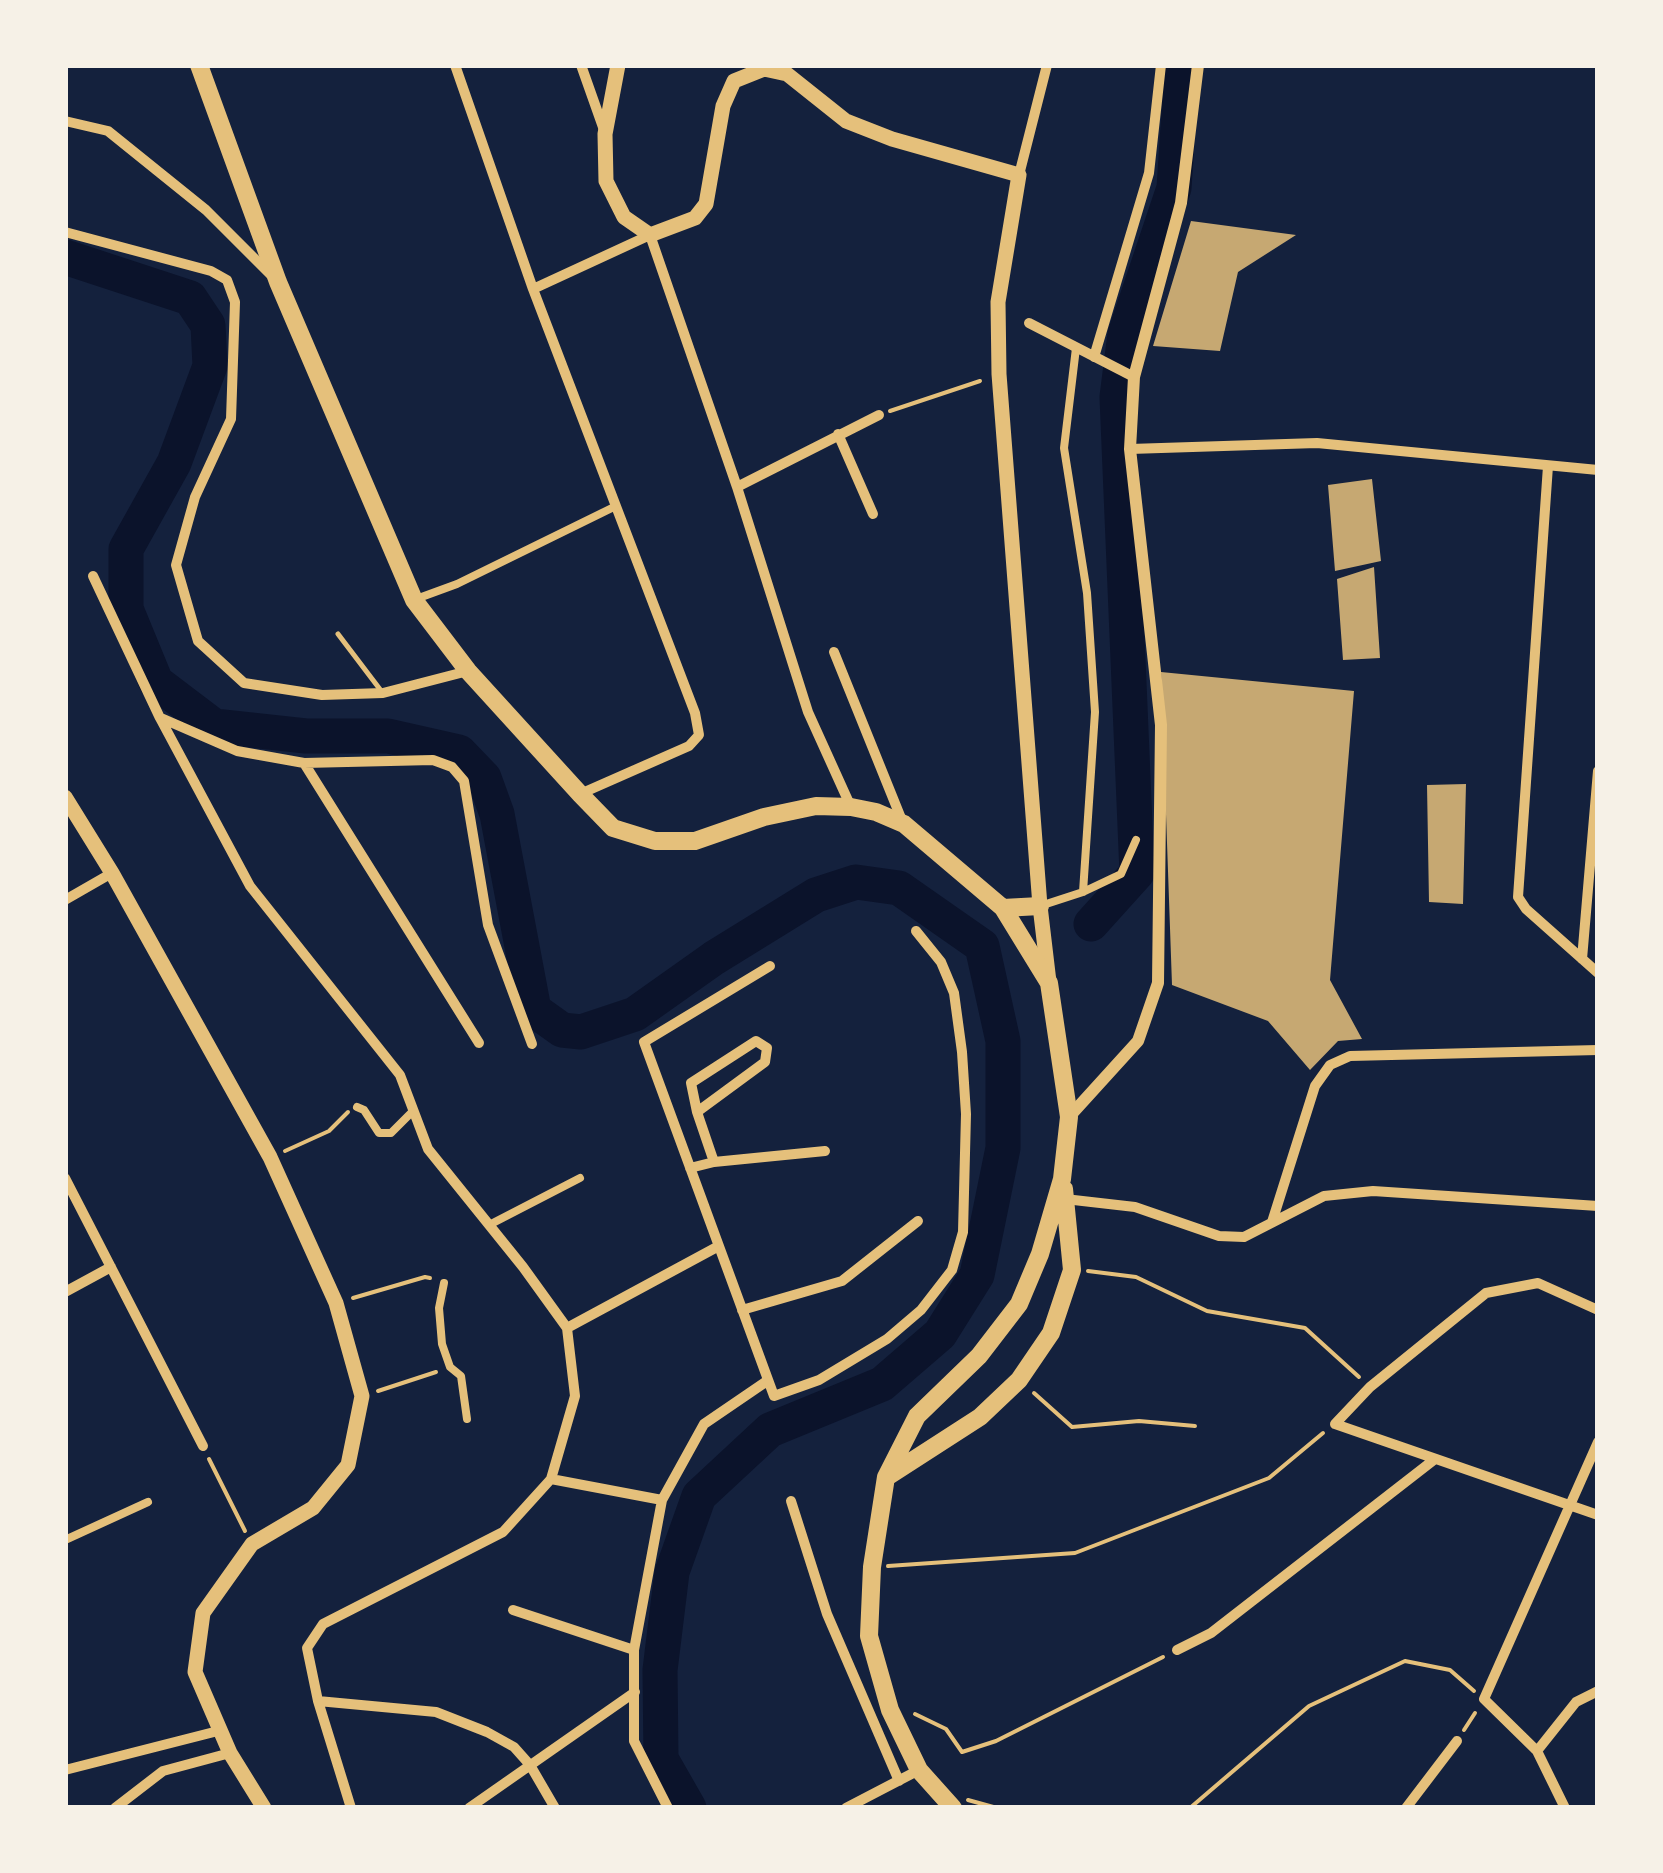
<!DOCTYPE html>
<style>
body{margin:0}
#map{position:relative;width:1663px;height:1873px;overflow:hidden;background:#14213d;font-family:Commissioner,sans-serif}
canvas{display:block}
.frame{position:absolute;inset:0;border:68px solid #f6f1e7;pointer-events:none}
</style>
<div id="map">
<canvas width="1663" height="1873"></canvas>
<div class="frame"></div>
</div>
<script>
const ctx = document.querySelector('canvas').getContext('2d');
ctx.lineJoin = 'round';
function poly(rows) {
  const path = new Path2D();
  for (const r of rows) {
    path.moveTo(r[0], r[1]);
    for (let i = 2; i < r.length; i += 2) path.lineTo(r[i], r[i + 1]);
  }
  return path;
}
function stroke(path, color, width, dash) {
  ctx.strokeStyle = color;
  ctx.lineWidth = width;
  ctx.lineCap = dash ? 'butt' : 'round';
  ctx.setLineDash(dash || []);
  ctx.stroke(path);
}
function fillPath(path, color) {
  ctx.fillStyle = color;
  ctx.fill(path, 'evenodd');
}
stroke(poly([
 [65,257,190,298,208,325,210,366,174,463,126,549,126,609,156,682,214,726,306,736,388,736,459,752,484,778,497,814,534,1010,562,1030,581,1032,635,1014,714,958,816,895,856,882,899,888,982,946,1003,1041,1003,1148,977,1275,940,1334,882,1384,770,1430,699,1496,672,1572,660,1670,661,1759,689,1808],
 [1091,924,1137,873,1117,397,1125,334,1174,188,1182,65]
]), '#0b132b', 35);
fillPath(poly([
 [1191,221,1296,235,1238,272,1220,351,1153,346],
 [1372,479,1381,561,1335,571,1328,485],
 [1374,567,1380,658,1343,660,1337,579],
 [1161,672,1354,691,1330,980,1362,1039,1338,1041,1310,1070,1268,1021,1172,985],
 [1466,784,1463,904,1429,902,1427,785]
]), '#c6a872');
stroke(poly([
 [890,411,980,381],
 [285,1151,329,1131,348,1112],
 [1088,1271,1136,1277,1207,1311,1305,1328,1359,1377],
 [353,1298,425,1277,430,1278],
 [378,1391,436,1372],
 [1034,1393,1072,1427,1139,1421,1195,1426],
 [209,1459,245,1531],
 [888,1566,1075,1553,1269,1478,1323,1433],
 [915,1714,946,1729,962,1752,996,1741,1163,1657],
 [1464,1730,1475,1713],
 [968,1800,997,1808],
 [1190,1808,1309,1706,1405,1661,1450,1670,1474,1691]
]), '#e5c07b', 4);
stroke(poly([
 [338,634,382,692]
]), '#e5c07b', 5);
stroke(poly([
 [1076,348,1064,448,1087,593,1095,712,1083,892],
 [416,599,457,584,616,506],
 [1040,906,1083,892,1121,874,1136,840],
 [357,1107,364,1110,379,1133,391,1133,413,1111],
 [489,1225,580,1178],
 [444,1283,439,1308,442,1344,450,1367,461,1376,467,1419],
 [65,1540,148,1502]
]), '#e5c07b', 8);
stroke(poly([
 [455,65,533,289,695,713,699,735,689,746,580,794],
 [581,65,604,130],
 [65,121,108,131,206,210,270,274],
 [1019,175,1047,65],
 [65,232,211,271,227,280,235,302,231,419,195,497,176,565,198,641,244,683,322,695,383,693,468,671],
 [533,289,650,235,737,487,808,712,851,807],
 [1029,323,1134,377],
 [1094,357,1149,173,1161,65],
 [838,434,873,514],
 [1130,449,1317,443,1598,470],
 [1548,466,1518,897,1526,909,1598,973],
 [737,487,879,415],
 [93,576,160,718,250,886,400,1075,428,1149,523,1267,567,1328,575,1396,551,1479,503,1532,323,1624,307,1648,318,1701,351,1808],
 [834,652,903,823],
 [161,718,237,751,304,763,433,760,452,767,464,781,488,925,532,1044],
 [304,763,479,1043],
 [65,900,112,873],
 [1582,959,1598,771],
 [770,966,644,1042,774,1396,819,1380,887,1339,921,1310,952,1270,963,1232,966,1114,962,1052,954,993,941,962,916,931],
 [697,1112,765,1062,767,1048,756,1041,691,1083,697,1112,714,1162],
 [690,1168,714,1162,825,1151],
 [65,1178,203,1446],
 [1065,1199,1135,1207,1219,1236,1244,1237,1324,1196,1373,1191,1598,1206],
 [1272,1222,1315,1086,1330,1065,1350,1056,1598,1050],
 [65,1292,111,1267],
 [742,1310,842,1281,918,1221],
 [1598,1310,1538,1283,1486,1293,1370,1387,1335,1424,1598,1515],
 [567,1328,717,1247],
 [551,1479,662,1500],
 [791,1501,827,1614,899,1781],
 [513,1610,634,1650],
 [1177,1650,1211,1633,1435,1459],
 [318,1701,436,1712,487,1732,514,1747,530,1765,555,1808],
 [1537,1751,1576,1702,1598,1691],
 [65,1770,218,1731],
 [115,1808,163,1771,230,1753],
 [469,1808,635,1692],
 [668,1808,634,1741,634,1650,662,1500,704,1424,767,1381],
 [846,1808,919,1770],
 [1406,1808,1457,1741],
 [1565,1808,1537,1751,1484,1699,1598,1442]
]), '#e5c07b', 10);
stroke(poly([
 [1069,1117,1138,1041,1158,983,1161,725,1130,449,1134,377,1181,203,1198,65]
]), '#e5c07b', 12);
stroke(poly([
 [618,65,605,134,606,181,624,217,650,235,695,218,706,204,723,106,734,81,764,69,787,74,846,121,892,139,1019,175,998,302,999,374,1040,906,1049,982],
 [65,797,112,873,270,1157,336,1303,362,1396,348,1465,313,1508,252,1544,203,1613,195,1672,230,1753,264,1808]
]), '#e5c07b', 15);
stroke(poly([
 [199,65,278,282,414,600,468,671,580,794,613,828,655,841,695,841,764,817,816,806,851,807,876,812,904,824,1003,908,1049,983,1069,1117,1062,1179,1040,1254,1019,1304,979,1356,917,1416,886,1477,872,1567,869,1636,890,1710,919,1770,953,1808],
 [1003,908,1040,906],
 [887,1477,980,1417,1019,1380,1051,1333,1072,1270,1064,1189]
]), '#e5c07b', 18);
</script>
